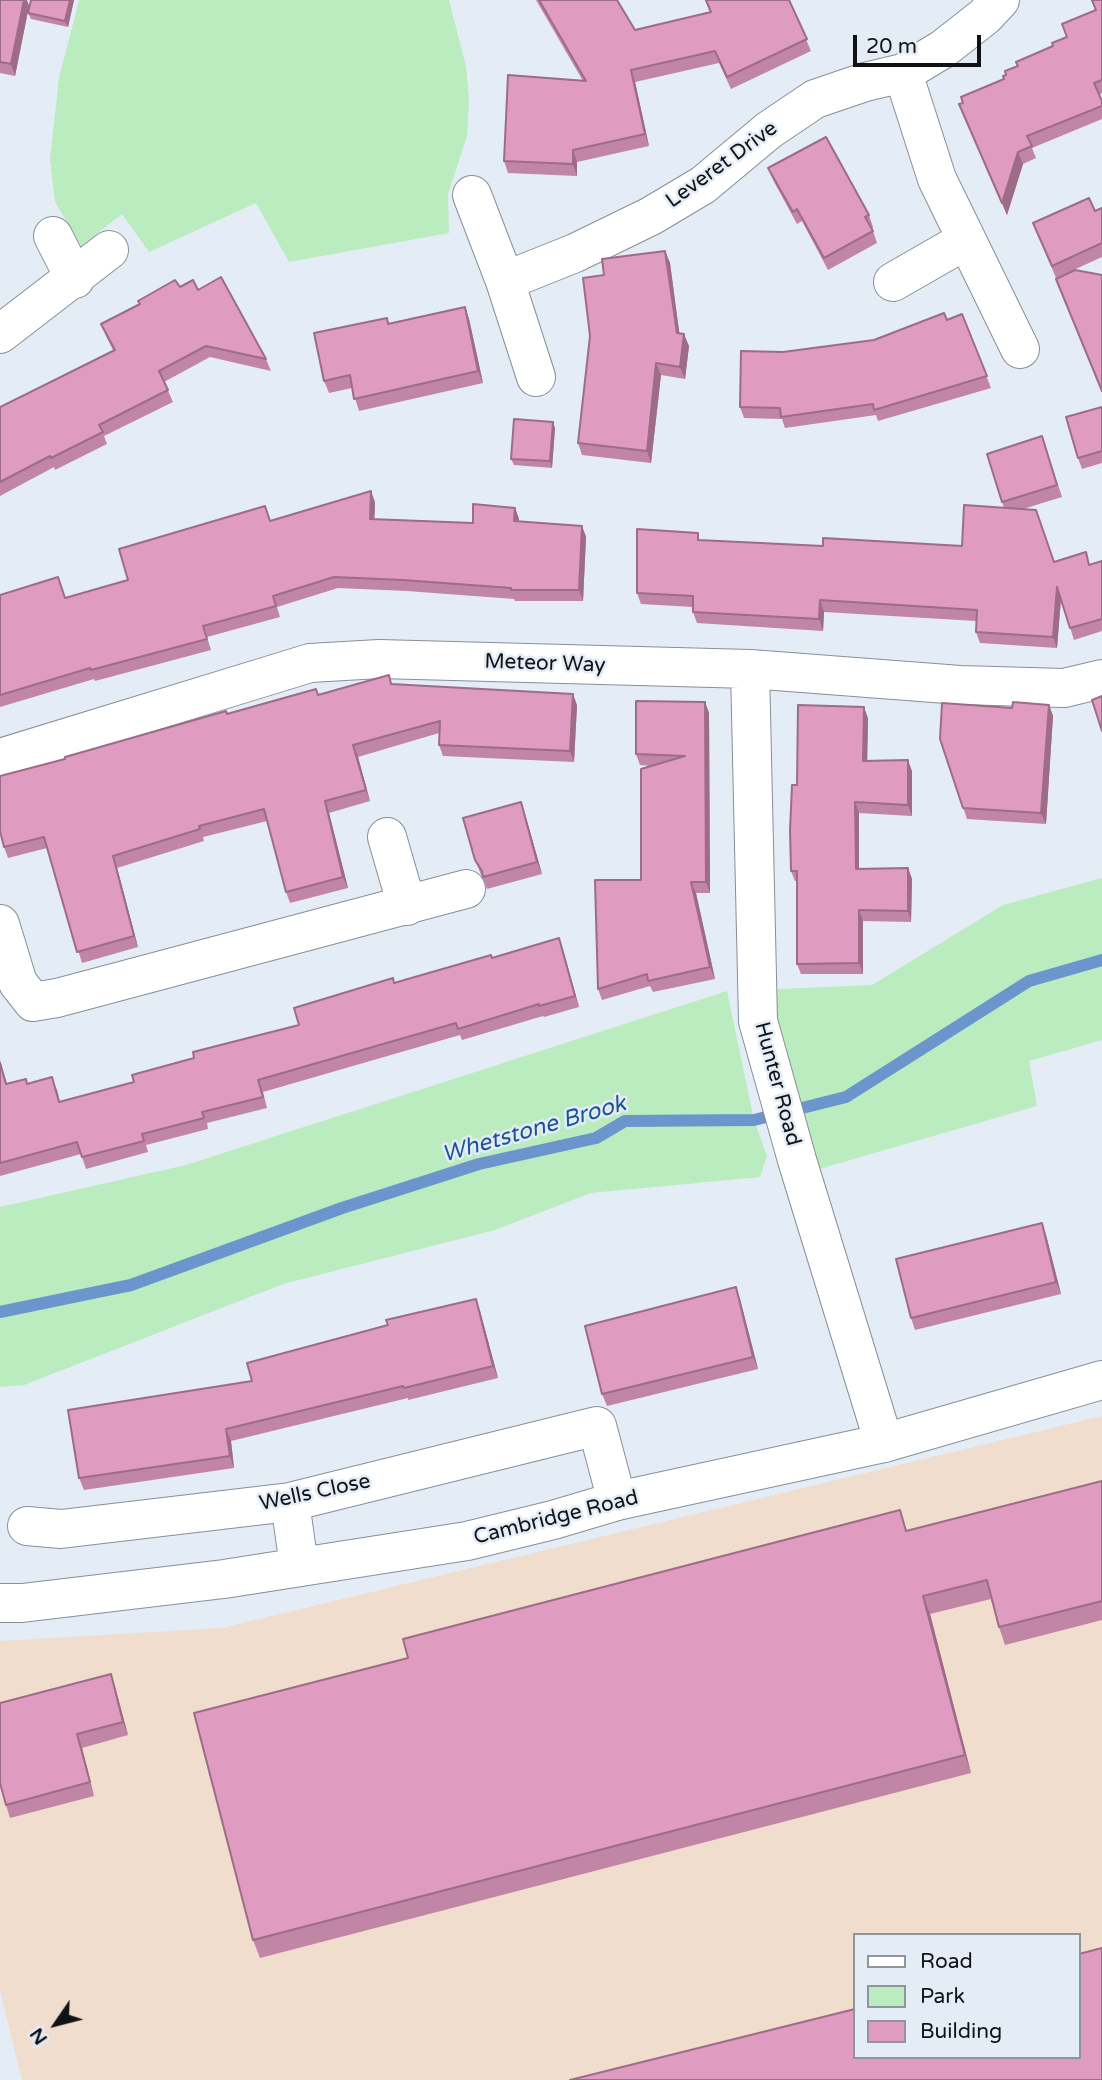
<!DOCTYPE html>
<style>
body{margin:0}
#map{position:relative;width:1102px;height:2080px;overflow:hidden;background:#e4ecf5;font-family:"Varela Round",sans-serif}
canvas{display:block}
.legend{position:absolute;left:853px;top:1933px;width:228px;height:126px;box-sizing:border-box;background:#e4ecf5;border:2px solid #8f959c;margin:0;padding:9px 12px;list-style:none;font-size:21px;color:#101216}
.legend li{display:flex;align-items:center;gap:14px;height:35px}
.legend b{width:35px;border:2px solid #8f959c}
.north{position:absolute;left:21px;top:1989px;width:70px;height:70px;-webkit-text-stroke:5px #e4ecf5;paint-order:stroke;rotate:235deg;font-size:19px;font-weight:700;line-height:28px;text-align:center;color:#101216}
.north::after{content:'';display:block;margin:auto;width:24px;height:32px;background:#101216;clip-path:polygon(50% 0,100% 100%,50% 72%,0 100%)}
.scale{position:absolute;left:853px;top:35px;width:128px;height:32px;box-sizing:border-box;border:4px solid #101216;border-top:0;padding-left:9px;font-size:21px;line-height:24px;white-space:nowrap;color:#101216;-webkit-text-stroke:5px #e4ecf5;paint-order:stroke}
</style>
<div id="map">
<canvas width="1102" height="2080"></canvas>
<ul class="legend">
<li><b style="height:9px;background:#fff"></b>Road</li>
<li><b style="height:19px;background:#baecbf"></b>Park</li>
<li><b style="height:19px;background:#e09bc0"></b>Building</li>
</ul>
<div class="north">N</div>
<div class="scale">20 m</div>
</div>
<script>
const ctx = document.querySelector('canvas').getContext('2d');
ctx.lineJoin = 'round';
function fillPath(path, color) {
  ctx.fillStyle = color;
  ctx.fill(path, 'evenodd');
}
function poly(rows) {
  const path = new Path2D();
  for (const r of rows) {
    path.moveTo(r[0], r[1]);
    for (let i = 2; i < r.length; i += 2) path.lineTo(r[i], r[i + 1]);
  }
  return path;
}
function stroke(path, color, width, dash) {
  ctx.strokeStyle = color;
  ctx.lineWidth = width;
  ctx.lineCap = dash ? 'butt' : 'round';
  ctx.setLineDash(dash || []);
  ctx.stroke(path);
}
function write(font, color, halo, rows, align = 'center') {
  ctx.font = font + ' "Varela Round",sans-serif';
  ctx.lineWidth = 5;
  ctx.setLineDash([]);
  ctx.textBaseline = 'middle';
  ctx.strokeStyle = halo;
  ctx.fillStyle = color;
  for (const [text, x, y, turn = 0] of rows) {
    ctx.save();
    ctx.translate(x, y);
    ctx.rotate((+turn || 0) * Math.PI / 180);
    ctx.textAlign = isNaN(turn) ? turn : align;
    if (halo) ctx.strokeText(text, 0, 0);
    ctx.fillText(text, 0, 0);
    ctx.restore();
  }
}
fillPath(poly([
 [1102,1416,1102,2080,22,2080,0,1991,0,1641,222,1628],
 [855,1935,1079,1935,1079,2057,855,2057]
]), '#f1ddce');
fillPath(poly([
 [79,0,449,0,466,66,469,99,467,136,448,194,449,233,289,262,256,203,149,252,122,214,81,246,55,202,50,160,59,78],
 [1102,878,1102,1040,1029,1061,1037,1106,802,1174,757,990,872,985,1003,905],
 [727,991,754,1120,767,1156,760,1177,591,1193,495,1230,283,1284,24,1385,0,1387,0,1207,186,1165]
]), '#baecbf');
stroke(poly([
 [0,1312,131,1285,342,1208,479,1164,596,1138,625,1121,754,1120,846,1097,1029,981,1102,960]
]), '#6b95cc', 12);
const minor = poly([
 [903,73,937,179,1020,349],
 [472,195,505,281,575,253,651,216,703,185,769,130,815,99,865,82,903,73,943,49,985,16,1000,0],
 [53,236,75,279],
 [505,281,536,377],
 [893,282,966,240],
 [0,334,109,250],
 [750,669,758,1021,797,1160,884,1443],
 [0,758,310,663,379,659,750,669,960,685,1064,688,1102,679],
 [387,837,407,906],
 [0,924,18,983,33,1002,57,998,466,889],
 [290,1502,299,1566],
 [27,1526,61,1529,290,1502,597,1426,617,1501]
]);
const tertiary = poly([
 [0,1603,22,1603,224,1579,467,1541,553,1520,617,1501,884,1443,1102,1380]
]);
stroke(minor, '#888f98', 40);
stroke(tertiary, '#888f98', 40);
stroke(minor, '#fff', 38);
stroke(tertiary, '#fff', 38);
fillPath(poly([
 [0,0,27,0,29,6,15,76,0,73],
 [74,0,68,27,31,19,28,13],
 [536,0,617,0,635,30,710,12,705,0,789,0,811,51,731,89,719,63,635,82,649,146,577,162,577,176,508,173,504,161,583,81],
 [1091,0,1102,0,1102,93,1099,95,1102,101,1102,119,1032,148,1036,158,1023,164,1007,215,959,104,1004,79,1006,75,1018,66,1053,46,1067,37,1062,24,1095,10],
 [768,168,869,215,873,227,872,228,877,243,828,270,802,221,797,224,773,180],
 [1102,208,1102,257,1056,278,1033,223,1095,211],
 [665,251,670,263,679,333,689,346,685,379,661,375,651,463,582,455,578,443,604,275],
 [180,287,198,290,266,359,271,371,210,357,164,382,173,402,104,436,107,444,55,470,54,467,0,496,0,407,113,350,106,336,101,324],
 [465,307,469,319,483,383,359,411,352,388,329,393,324,381,387,318,389,323],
 [962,314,991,388,878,421,876,415,785,428,782,419,744,418,740,407,783,352,874,340,947,320],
 [1102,407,1102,463,1082,469,1078,458],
 [555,428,552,468,514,465,511,459],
 [1042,436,1062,497,1023,509,1054,562,1090,565,1102,561,1102,631,1074,640,1061,599,1057,648,980,643,976,632,976,621,824,612,823,631,697,623,693,612,693,607,641,604,637,593,701,540,823,546,962,546,1004,508,987,454],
 [375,502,374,519,473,523,515,508,519,519,519,522,582,526,586,537,583,601,515,601,514,599,407,591,338,588,277,607,280,617,207,637,211,650,95,681,94,679,0,707,0,595,65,598,128,580,271,521],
 [389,675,392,684,577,705,574,762,443,756,439,745,439,733,358,757,370,801,329,813,348,888,290,903,286,892,267,821,203,837,204,841,117,868,138,947,82,963,47,848,8,858,4,847,65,759,227,714,319,695],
 [705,702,709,713,710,893,696,893,715,979,653,992,650,986,602,1000,598,989,641,880,651,766,640,765,636,754],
 [1049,705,1053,716,1046,824,967,819,940,739],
 [868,718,867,761,912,771,912,816,859,813,859,869,908,868,912,879,911,922,863,921,863,974,801,974,797,964,797,881,795,881,791,871,797,785],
 [525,814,542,874,487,889,475,860],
 [563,950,579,1007,544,1017,543,1016,462,1040,460,1035,263,1092,267,1108,207,1123,208,1129,146,1145,148,1152,86,1169,81,1154,0,1176,0,1060,7,1084,28,1084,57,1089,60,1102,134,1082,194,1058,299,1025,394,983,492,958],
 [1042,1223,1046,1235,1061,1294,915,1330,911,1318],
 [740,1299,758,1369,607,1406,602,1394],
 [480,1311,498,1378,408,1400,408,1398,231,1441,234,1468,84,1490,79,1478,252,1381],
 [1102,1481,1102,1620,1005,1645,999,1627,991,1599,930,1614,971,1773,260,1958,253,1940],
 [115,1687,128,1735,82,1748,94,1796,10,1818,6,1805]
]), '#c185a5');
fillPath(poly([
 [24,0,27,0,29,6,15,76,11,64],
 [70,0,74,0,68,27,65,21],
 [631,70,635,82,649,146,645,134],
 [573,150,577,162,577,176,573,164],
 [1018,152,1023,164,1007,215,1002,203],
 [665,251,670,263,681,345,677,333],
 [465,307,469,319,483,383,478,371],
 [684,334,689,346,685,379,680,367],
 [656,363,661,375,651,463,647,451],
 [553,422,555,428,552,468,550,461],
 [371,491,375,502,374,530,370,519],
 [515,508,519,519,518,533,514,521],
 [582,526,586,537,583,601,579,590],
 [1057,587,1061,598,1057,648,1053,637],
 [820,600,824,612,823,631,819,619],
 [573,694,577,705,574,762,570,751],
 [705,702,709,713,710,893,706,882],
 [1049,705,1053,716,1046,824,1041,813],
 [864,707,868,718,867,772,863,761],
 [353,745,358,757,370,801,366,790],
 [908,760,912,771,912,816,908,805],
 [325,801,329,813,348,888,343,877],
 [521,802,525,814,542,874,537,862],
 [855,802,859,813,859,880,856,869],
 [113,856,117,868,138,947,134,936],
 [908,868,912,879,911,922,908,911],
 [691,882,696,893,715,979,710,967],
 [859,910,863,921,863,974,859,963],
 [559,938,563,950,579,1007,575,996],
 [1042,1223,1046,1235,1061,1294,1056,1282],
 [736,1287,740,1299,758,1369,753,1357],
 [476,1299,480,1311,498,1378,493,1366],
 [226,1429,231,1441,234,1468,230,1456],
 [923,1596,930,1614,971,1773,965,1755],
 [111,1674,115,1687,128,1735,123,1722],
 [77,1734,82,1748,94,1796,90,1782]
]), '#9d6c86');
const building = poly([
 [0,0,24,0,11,64,0,62,0,0],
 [31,0,70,0,65,21,28,13,31,0],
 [539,0,617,0,635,30,711,12,706,0,789,0,807,39,727,77,715,51,631,70,645,134,573,150,573,164,504,161,508,75,586,81,539,0],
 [1092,0,1102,0,1102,80,1094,83,1102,101,1102,106,1027,136,1032,146,1018,152,1002,203,959,104,963,103,961,97,1004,79,1003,76,1006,75,1005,71,1018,66,1016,62,1053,46,1052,43,1067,37,1062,24,1096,10,1092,0],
 [826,137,869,215,865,217,873,231,824,258,797,209,793,212,768,168,826,137],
 [1089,198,1095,211,1102,208,1102,243,1052,266,1033,223,1089,198],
 [665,251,677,333,684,334,680,367,656,363,647,451,578,443,590,336,583,278,604,275,602,259,665,251],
 [1075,270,1102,275,1102,391,1056,279,1075,270],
 [221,277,266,359,206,346,159,371,168,390,99,425,103,432,51,458,50,456,0,482,0,407,115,350,101,324,140,304,138,301,175,280,180,287,193,280,198,290,221,277],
 [465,307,478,371,354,399,350,375,324,381,314,333,387,318,388,324,465,307],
 [944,313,947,320,962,314,987,376,874,410,873,404,781,417,780,408,740,407,741,351,783,352,874,340,944,313],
 [1102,407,1102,451,1078,458,1066,417,1102,407],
 [514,419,553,422,550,461,511,459,514,419],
 [1042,436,1057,485,1002,502,987,454,1042,436],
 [371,491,370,519,473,523,473,504,515,508,514,521,582,526,579,590,511,590,511,588,403,580,334,577,273,596,276,606,203,626,207,639,91,670,90,668,0,695,0,595,58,577,65,598,128,580,119,549,265,506,270,521,371,491],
 [964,505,1036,510,1054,562,1086,552,1089,565,1102,561,1102,619,1070,628,1057,587,1053,637,976,632,977,610,820,600,819,619,693,612,693,596,637,593,637,529,698,533,698,540,823,546,823,538,962,546,964,505],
 [389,675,391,684,573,694,570,751,439,745,440,721,353,745,366,790,325,801,343,877,286,892,264,809,199,826,200,829,113,856,134,936,77,952,44,837,4,847,0,831,0,776,65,759,65,757,226,711,227,714,316,689,318,695,389,675],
 [1102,696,1102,731,1092,700,1102,696],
 [636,701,705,702,706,882,691,882,710,967,648,981,647,974,598,989,595,880,641,880,641,769,685,756,636,754,636,701],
 [1013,702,1049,705,1041,813,963,808,940,739,942,703,1012,708,1013,702],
 [798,705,864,707,863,761,908,760,908,805,855,802,856,869,908,868,908,911,859,910,859,963,797,964,797,871,791,871,790,830,792,785,797,785,798,705],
 [521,802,537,862,483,877,482,871,475,860,463,818,521,802],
 [559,938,575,996,539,1006,539,1004,458,1029,456,1023,258,1080,263,1097,202,1112,204,1118,142,1134,144,1141,82,1157,77,1142,0,1163,0,1063,6,1084,26,1079,27,1084,52,1077,59,1102,134,1082,132,1075,194,1058,193,1052,299,1025,294,1008,393,978,394,983,491,955,492,958,559,938],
 [1042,1223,1056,1282,911,1318,896,1259,1042,1223],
 [736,1287,753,1357,602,1394,585,1326,736,1287],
 [476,1299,493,1366,404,1388,403,1386,226,1429,230,1456,79,1478,68,1410,252,1381,247,1363,388,1325,386,1320,476,1299],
 [1102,1481,1102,1601,999,1627,987,1580,923,1596,965,1755,253,1940,194,1713,408,1658,403,1639,900,1510,906,1531,1102,1481],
 [111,1674,123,1722,77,1734,90,1782,6,1805,0,1783,0,1703,111,1674],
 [1102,1948,1102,2080,570,2080,855,2009,855,2057,1079,2057,1079,1954,1102,1948]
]);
fillPath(building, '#e09bc0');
stroke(building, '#9d6c86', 2);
write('21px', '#101216', '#e4ecf5', [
 ["Leveret Drive",722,165,-36],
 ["Meteor Way",545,664,2],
 ["Hunter Road",777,1084,75],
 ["Wells Close",315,1493,-12],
 ["Cambridge Road",556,1518,-14]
]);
write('italic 23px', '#1c5498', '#e4ecf5', [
 ["Whetstone Brook",534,1130,-16]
]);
</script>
